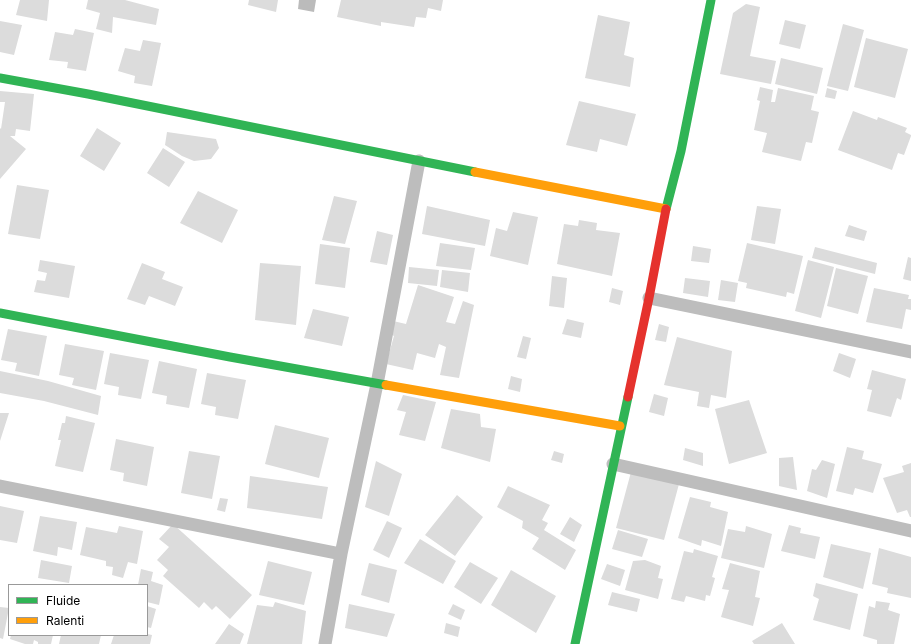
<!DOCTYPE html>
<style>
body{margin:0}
#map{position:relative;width:911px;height:644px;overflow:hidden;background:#fff;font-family:Inter,sans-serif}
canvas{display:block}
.legend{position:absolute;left:8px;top:584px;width:140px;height:52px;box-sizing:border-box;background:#fff;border:1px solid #999;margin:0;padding:5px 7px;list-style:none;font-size:12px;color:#000}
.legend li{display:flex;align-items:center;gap:8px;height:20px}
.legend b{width:20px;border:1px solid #999}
</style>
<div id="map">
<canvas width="911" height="644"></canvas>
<ul class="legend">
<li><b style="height:5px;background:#30b455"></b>Fluide</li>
<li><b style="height:5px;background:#ff9f0a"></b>Ralenti</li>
</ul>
</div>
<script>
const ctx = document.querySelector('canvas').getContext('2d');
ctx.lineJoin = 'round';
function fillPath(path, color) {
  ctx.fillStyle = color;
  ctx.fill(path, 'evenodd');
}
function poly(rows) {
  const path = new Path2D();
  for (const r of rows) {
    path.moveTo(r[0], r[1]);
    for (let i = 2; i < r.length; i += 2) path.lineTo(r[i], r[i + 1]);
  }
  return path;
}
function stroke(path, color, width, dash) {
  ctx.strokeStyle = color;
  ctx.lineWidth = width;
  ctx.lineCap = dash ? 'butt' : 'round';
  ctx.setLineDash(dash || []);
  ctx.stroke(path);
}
fillPath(poly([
 [299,0,316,0,314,12,298,9]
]), '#bbb');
fillPath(poly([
 [20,0,49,0,47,21,16,15],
 [88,0,125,0,159,9,156,25,113,17,112,33,96,29,100,13,86,9],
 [249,0,278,0,276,12,248,5],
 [341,0,443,0,441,11,428,8,426,18,416,17,414,27,381,22,381,26,337,17],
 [746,4,760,7,750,56,776,61,771,84,720,74,733,13],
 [598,15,630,22,624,55,634,58,630,87,585,78],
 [785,20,806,25,800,49,779,44],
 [0,21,22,25,14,55,0,52],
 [843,24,864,30,848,91,827,86],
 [75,29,94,33,86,71,67,68,68,62,49,60,55,32,73,35],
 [866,38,908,49,895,98,854,87],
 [143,40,161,43,152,86,134,83,135,76,118,71,125,48,140,51],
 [781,58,823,68,817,94,775,84],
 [760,87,773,90,771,102,775,102,778,88,814,96,811,110,819,112,812,143,806,142,801,161,762,152,767,133,754,130,760,101,757,100],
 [827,88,837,91,835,99,825,97],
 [0,91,34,94,30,131,16,129,15,136,10,136,26,149,0,179,0,128,1,129,5,102,0,102],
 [579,101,636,114,627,146,600,139,597,152,566,145],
 [853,111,877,120,878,117,907,128,905,132,911,135,911,136,904,155,898,153,892,170,838,150],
 [97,128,121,143,104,171,80,156],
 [167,132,216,139,219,148,211,159,194,161,182,156,165,145],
 [163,148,185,162,169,187,147,173],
 [17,185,49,190,40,239,8,234],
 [198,191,238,210,222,243,180,223],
 [334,196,357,201,345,244,322,240],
 [427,206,490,220,485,246,422,234],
 [757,206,781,209,775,244,751,240],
 [513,212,538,217,528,265,490,256,496,228,507,231],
 [579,220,597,223,596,230,620,233,612,276,557,264,564,224,578,226],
 [849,225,867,231,864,241,845,236],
 [377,231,393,235,387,265,370,262],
 [440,243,475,248,471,270,436,266],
 [747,243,803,256,794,294,787,292,786,297,746,288,747,283,738,281],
 [320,244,350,248,345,288,315,284],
 [693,246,711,249,709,263,691,261],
 [815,247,877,263,875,274,812,258],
 [908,257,911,258,911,281,903,279],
 [40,260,75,266,69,298,34,292,37,280,45,281,47,273,38,271],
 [808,260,834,267,821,318,795,311],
 [142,263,165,272,162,279,183,287,175,306,149,296,145,305,127,299],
 [260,263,301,266,296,325,255,320],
 [409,267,439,270,437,286,408,283],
 [836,268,868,276,858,314,827,306],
 [442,270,470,273,468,292,440,287],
 [552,276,567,278,564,308,549,306],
 [685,278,710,281,708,297,683,293],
 [721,280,738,283,735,302,718,300],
 [418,285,454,297,446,322,455,324,463,301,474,305,459,378,440,375,446,347,439,344,435,358,417,353,413,370,386,364,394,336,389,333,393,321,406,324],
 [612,288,623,291,620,305,609,302],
 [874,288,909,295,908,299,911,299,911,310,906,309,902,329,866,322],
 [313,309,349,317,342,346,304,338],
 [567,319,584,323,581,338,562,334],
 [659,324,669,327,666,342,655,340],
 [8,329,47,336,39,376,15,371,17,363,1,360],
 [523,336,531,338,526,359,517,357],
 [677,337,732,351,726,398,711,395,709,408,697,406,699,392,664,385],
 [65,344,104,351,96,390,72,385,74,378,59,375],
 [110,353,149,360,141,399,118,395,119,387,104,384],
 [839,353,856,359,850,378,833,371],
 [159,361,197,369,189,408,166,404,167,396,152,393],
 [872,370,906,379,901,400,897,398,891,417,867,411,872,390,867,389],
 [0,371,48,381,101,396,98,415,44,401,0,393],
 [207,373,246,380,238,419,215,415,216,407,201,404],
 [511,376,522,379,520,392,508,389],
 [654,394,668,398,664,416,649,412],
 [403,395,436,402,425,441,399,435,406,412,397,410],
 [749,400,767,453,729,464,715,409],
 [451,409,480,414,481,427,496,429,490,462,441,448],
 [0,413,9,413,0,441],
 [66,416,95,423,83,472,55,466,61,440,58,440,62,423,65,423],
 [275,425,329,438,319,478,265,464],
 [116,439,154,447,147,486,123,481,124,473,110,470],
 [847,447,864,451,862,459,882,464,873,493,855,488,853,495,836,491],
 [685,448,703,453,703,466,683,460],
 [189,451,220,456,212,499,181,493],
 [554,451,564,454,562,463,551,460],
 [793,457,797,490,779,486,779,458],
 [822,460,835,464,827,498,807,491,812,469,816,470],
 [376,461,402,474,389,516,365,507],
 [911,463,911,517,910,517,907,510,897,513,883,478,904,472,902,466],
 [631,472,679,484,664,540,616,528],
 [250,476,328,487,322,519,247,508],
 [508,486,550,505,542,520,548,523,544,530,576,550,565,570,532,549,539,538,522,528,523,521,497,507],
 [457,495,483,517,455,556,425,535],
 [690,497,711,502,710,507,728,512,721,546,702,540,701,546,678,538],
 [220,498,228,499,225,512,217,510],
 [0,506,24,511,17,543,0,540],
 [40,516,77,522,72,550,58,547,57,556,33,551],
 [570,517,582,525,574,542,560,534],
 [387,521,402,528,389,558,373,550],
 [173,524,252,595,230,619,216,606,212,610,204,602,199,608,163,576,168,570,157,560,169,547,159,539],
 [789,525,801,528,800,533,820,537,815,559,781,551],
 [119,526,143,531,137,564,128,562,123,578,112,575,113,567,106,566,106,561,80,555,86,527,117,533],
 [746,526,772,534,764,568,721,558,728,529,745,532],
 [618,530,648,539,642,557,612,549],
 [420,539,456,561,443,584,404,563],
 [831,544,871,553,863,589,823,577],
 [879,548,911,557,911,598,887,593,888,588,872,584],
 [694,549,718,556,712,577,715,578,710,596,706,595,705,601,686,596,684,602,671,599,684,551,693,553],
 [41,560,72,566,69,583,38,578],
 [645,560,661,566,658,578,663,579,658,599,625,590,633,561],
 [268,561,312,572,304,605,259,595],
 [470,562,498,578,481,604,454,587],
 [369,563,397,570,389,603,361,595],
 [730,563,760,571,755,597,760,598,753,626,721,617,729,590,722,589],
 [607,564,625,570,620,586,601,579],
 [141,569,153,572,151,581,163,585,159,605,147,602,147,585,138,585],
 [511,570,556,596,536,633,491,605],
 [816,583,858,594,850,630,813,620,819,599,813,596],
 [612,592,640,599,637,612,608,605],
 [876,601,890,603,888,610,900,614,894,644,877,644,877,640,863,636,869,606,875,608],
 [275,602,306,611,302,644,247,644,257,605,273,607],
 [349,604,395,614,387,637,345,628],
 [453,604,465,610,461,620,448,614],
 [147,606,156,609,151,628,147,627],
 [0,607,9,608,3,639,0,638],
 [446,623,460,627,458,637,444,633],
 [782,623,795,644,754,644,752,641],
 [229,624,244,634,240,644,215,644],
 [147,634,152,635,150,644,111,644,114,635],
 [11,635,53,635,51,644,38,644,38,642,34,640,33,644,25,644,10,639],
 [61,635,101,635,99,644,59,644]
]), '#dcdcdc');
stroke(poly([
 [649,298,911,352],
 [613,464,911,531],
 [0,486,341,554],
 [325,644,341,554,377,384,419,161]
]), '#bdbdbd', 13);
stroke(poly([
 [0,78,88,94,475,172],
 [666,209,681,151,711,0],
 [0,313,230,357,386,385],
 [575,644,628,397]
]), '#30b455', 9);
stroke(poly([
 [475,172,666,209],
 [386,385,620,426]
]), '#ff9f0a', 9);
stroke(poly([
 [628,397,649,298,666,209]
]), '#e5322d', 9);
</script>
